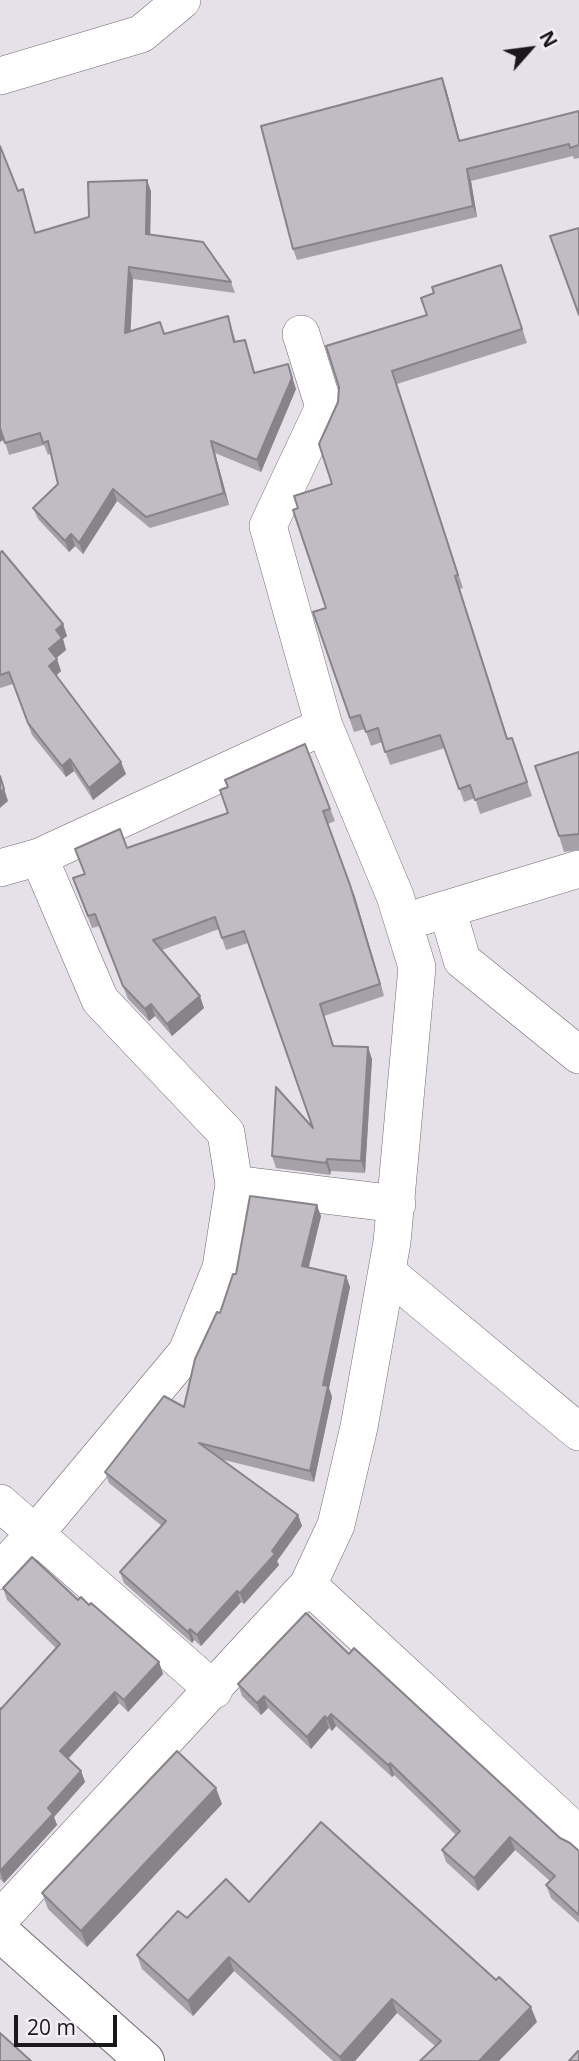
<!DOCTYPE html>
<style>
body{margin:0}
#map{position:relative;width:579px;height:2061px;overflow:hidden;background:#e6e0e8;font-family:"Open Sans",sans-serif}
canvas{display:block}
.north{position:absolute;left:495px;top:14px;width:70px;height:70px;-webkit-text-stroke:5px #f3edf5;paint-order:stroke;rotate:62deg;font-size:19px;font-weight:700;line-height:28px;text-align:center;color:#1a181a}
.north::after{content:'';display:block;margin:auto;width:24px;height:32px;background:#1a181a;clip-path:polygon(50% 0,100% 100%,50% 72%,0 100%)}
.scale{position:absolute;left:14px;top:2015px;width:103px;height:32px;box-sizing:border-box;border:4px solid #1a181a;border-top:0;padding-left:9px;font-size:21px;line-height:24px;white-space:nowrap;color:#1a181a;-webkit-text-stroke:5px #f3edf5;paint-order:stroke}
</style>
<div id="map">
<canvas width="579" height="2061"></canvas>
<div class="north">N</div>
<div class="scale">20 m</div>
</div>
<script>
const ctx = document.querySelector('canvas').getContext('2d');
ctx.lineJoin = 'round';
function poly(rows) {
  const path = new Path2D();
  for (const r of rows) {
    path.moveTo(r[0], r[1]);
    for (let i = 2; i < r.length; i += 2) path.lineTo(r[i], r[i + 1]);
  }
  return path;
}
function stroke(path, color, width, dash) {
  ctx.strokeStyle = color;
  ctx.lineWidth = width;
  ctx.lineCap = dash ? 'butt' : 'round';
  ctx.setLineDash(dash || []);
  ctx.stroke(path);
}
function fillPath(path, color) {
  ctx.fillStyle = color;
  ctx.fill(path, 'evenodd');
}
const street = poly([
 [0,76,141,34,182,0],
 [0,868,39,857,324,726],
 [447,909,462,960,579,1055],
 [424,916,579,869],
 [234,1184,397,1204],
 [388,1273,579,1432],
 [0,1503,214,1690],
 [0,1571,35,1534,187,1352,221,1268,234,1184,226,1133,100,1000,39,857],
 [308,1585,579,1835],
 [0,1919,308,1585,336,1525,359,1427,392,1242,417,967,395,896,324,726,268,526,324,407,301,334]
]);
const secondary = poly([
 [0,1932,145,2061]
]);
stroke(street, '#6f6971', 38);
stroke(secondary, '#6f6971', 40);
stroke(street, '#fff', 37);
stroke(secondary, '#fff', 38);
fillPath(poly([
 [442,78,446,89,460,141,579,111,579,158,574,159,573,156,471,181,477,217,297,260,293,249],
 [23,189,36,233,89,217,151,191,150,234,231,282,235,293,133,279,130,331,165,334,228,316,236,342,249,351,255,372,296,389,261,472,215,453,229,505,150,528,117,501,83,554,75,546,69,552,38,519,33,508,58,484,51,453,48,455,44,445,9,455,4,439,18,191],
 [506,278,527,343,397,384,463,588,460,589,508,739,512,738,532,796,480,814,475,798,464,802,445,748,390,765,382,742,371,746,365,729,354,732,313,612,326,608,298,508,332,484,319,444,427,315],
 [0,553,63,624,67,636,63,639,66,650,56,658,61,671,56,676,126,774,93,800,74,771,66,777,32,735,13,684,0,688],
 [305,744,335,821,328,824,355,897,384,996,324,1016,334,1046,372,1059,365,1173,331,1171,330,1175,276,1168,272,1156,313,1128,248,943,226,950,219,929,162,950,204,1008,172,1036,155,1016,149,1021,128,999,100,926,92,928,73,878,85,874,127,848,228,813,228,787],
 [579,752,579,850,564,852,559,836],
 [321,1216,309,1267,346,1276,350,1287,329,1388,332,1397,314,1482,220,1459,298,1515,302,1526,277,1561,279,1565,244,1604,241,1602,201,1646,194,1640,192,1643,124,1583,120,1572,162,1526,109,1483,105,1472,184,1407,236,1274],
 [3,1588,78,1600,89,1605,159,1662,163,1674,128,1712,119,1703,68,1759,81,1771,85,1782,54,1817,57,1825,4,1883,0,1879,0,1708,1,1709,56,1648,7,1600],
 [349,1654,560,1838,579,1851,579,1923,551,1898,546,1885,550,1881,515,1850,478,1891,446,1862,442,1850,456,1835,394,1775,392,1777,336,1726,332,1731,329,1728,311,1749,268,1708,261,1715,242,1696,238,1684],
 [222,1804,87,1947,48,1909,42,1893],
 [249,1902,537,2022,435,2046,397,2013,355,2061,333,2061,234,1971,193,2016,142,1969,137,1955,187,1918]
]), '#a6a1a8');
fillPath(poly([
 [442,78,446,89,463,153,459,141],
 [467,169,471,181,477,217,473,206],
 [147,180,151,191,150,245,146,234],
 [129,267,133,279,130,344,125,333],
 [288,364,296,389,261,472,257,460],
 [1,427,5,439,0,442,0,428],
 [211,441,215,453,229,505,224,493],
 [113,489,117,501,83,554,79,543],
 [71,534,75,546,69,552,65,541],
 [63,624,67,636,63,639,66,650,53,661,49,649,56,630],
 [57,659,61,671,53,678,49,666],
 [70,759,74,771,66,777,62,766],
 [121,762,126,774,93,800,89,788],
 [0,776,8,801,0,808],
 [350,885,355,897,384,996,380,984],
 [200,996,204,1008,172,1036,167,1024],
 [151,1004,155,1016,149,1021,145,1009],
 [368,1047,372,1059,365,1173,361,1161],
 [327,1159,331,1171,330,1175,326,1163],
 [317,1205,321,1216,306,1277,302,1266],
 [346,1276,350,1287,329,1388,332,1397,314,1482,310,1471,323,1385],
 [298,1515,302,1526,277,1561,279,1565,244,1604,240,1593],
 [237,1591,241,1602,201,1646,197,1635],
 [190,1629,194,1640,192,1643,188,1632],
 [159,1662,163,1674,128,1712,124,1700],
 [115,1692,119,1703,64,1763,60,1751],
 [264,1696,268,1708,261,1715,257,1703],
 [331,1714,336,1726,332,1731,327,1719],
 [325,1716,329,1728,311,1749,307,1737],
 [390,1763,394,1775,392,1777,388,1765],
 [81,1771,85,1782,54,1817,57,1825,4,1883,0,1871,48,1808],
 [216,1788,222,1804,87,1947,81,1931],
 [510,1837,515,1850,478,1891,474,1878],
 [229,1957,234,1971,193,2016,188,2001],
 [392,1999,397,2013,355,2061,341,2061,340,2057],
 [531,2007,537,2022,499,2061,479,2061]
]), '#878388');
const building = poly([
 [442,78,459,141,579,111,579,145,570,148,569,144,467,169,473,206,293,249,261,126,442,78],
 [0,146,18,191,23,189,35,233,89,217,88,182,147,180,146,234,203,242,231,282,129,267,125,333,160,322,164,334,228,316,234,342,245,340,254,373,288,364,292,378,257,460,211,441,224,493,146,517,113,489,79,543,71,534,65,541,33,508,58,484,48,441,43,443,40,433,5,443,0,428,0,146],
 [579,228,579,315,550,236,579,228],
 [501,265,522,329,392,371,458,575,455,576,507,739,512,738,527,782,475,800,470,785,459,789,440,735,385,752,378,728,366,732,360,715,350,718,313,612,326,608,293,510,298,508,294,496,332,484,319,444,338,402,339,387,326,346,427,315,421,298,434,293,432,287,501,265],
 [2,551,63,624,56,630,62,638,49,649,57,659,49,666,121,762,89,788,70,759,62,766,28,723,9,672,0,675,0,553,2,551],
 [305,744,330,809,323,811,350,885,380,984,320,1004,333,1046,368,1047,361,1161,327,1159,326,1163,272,1156,276,1087,313,1128,244,931,222,938,215,917,153,940,200,996,167,1024,151,1004,145,1009,123,986,95,914,88,916,73,878,85,874,75,849,120,829,127,848,228,813,220,790,228,787,225,780,305,744],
 [579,752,579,834,559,836,535,766,579,752],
 [0,776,4,789,0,792,0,776],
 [250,1196,317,1205,302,1266,346,1276,323,1385,328,1386,310,1471,199,1443,298,1515,272,1551,275,1554,240,1593,237,1591,197,1635,190,1629,188,1632,120,1572,166,1521,105,1472,164,1396,184,1407,195,1359,217,1312,220,1313,233,1274,236,1274,250,1196],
 [32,1557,78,1600,81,1597,89,1605,91,1603,159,1662,124,1700,115,1692,60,1751,81,1771,48,1808,53,1814,0,1871,0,1708,1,1709,60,1644,3,1588,32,1557],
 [306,1613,349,1654,354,1648,560,1838,570,1843,579,1851,579,1915,546,1885,555,1876,510,1837,474,1878,442,1850,460,1831,390,1763,388,1765,331,1714,327,1719,325,1716,307,1737,264,1696,257,1703,238,1684,306,1613],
 [177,1751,216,1788,81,1931,42,1893,177,1751],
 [321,1822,496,1980,499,1977,531,2007,479,2061,420,2061,441,2041,392,1999,340,2057,229,1957,188,2001,137,1955,178,1911,187,1918,226,1879,249,1902,321,1822],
 [0,2033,31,2061,0,2061,0,2033],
 [578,2051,579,2053,579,2061,569,2061,578,2051]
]);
fillPath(building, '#c1bbc3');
stroke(building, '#878388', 2);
</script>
